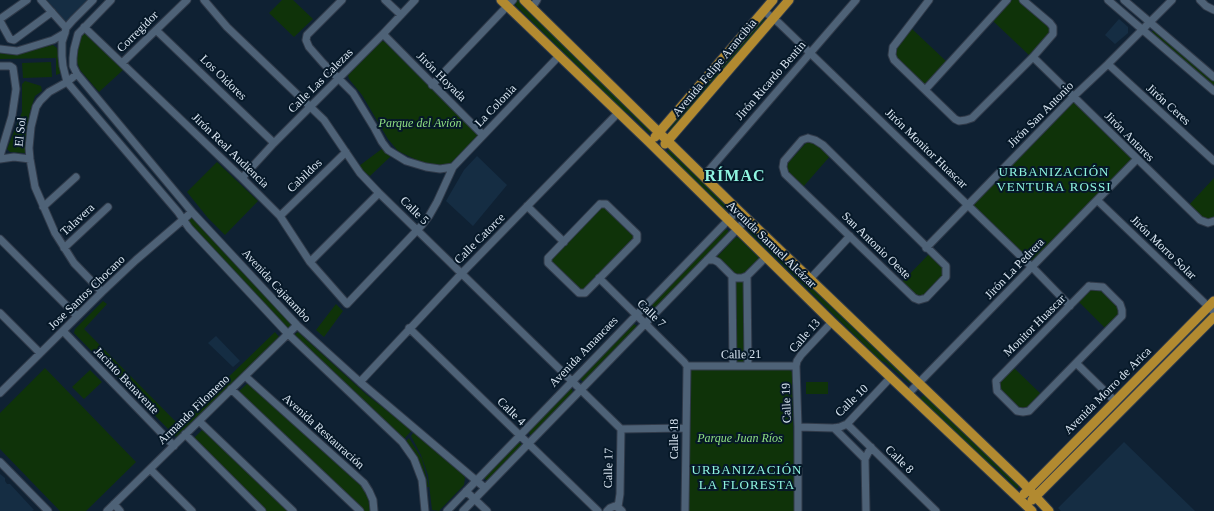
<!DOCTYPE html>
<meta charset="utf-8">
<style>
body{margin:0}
canvas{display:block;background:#0f2133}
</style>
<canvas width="1214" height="511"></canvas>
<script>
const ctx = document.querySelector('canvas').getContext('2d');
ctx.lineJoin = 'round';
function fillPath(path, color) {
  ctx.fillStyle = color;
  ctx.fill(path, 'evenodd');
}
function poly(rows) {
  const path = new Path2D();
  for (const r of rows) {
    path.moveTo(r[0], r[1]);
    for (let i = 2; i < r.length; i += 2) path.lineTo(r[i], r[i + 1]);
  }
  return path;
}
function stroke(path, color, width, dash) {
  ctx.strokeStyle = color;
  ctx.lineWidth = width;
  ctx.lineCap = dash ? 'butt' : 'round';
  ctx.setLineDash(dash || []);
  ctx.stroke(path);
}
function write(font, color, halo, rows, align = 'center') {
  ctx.font = font + ' "Times New Roman",serif';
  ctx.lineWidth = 4;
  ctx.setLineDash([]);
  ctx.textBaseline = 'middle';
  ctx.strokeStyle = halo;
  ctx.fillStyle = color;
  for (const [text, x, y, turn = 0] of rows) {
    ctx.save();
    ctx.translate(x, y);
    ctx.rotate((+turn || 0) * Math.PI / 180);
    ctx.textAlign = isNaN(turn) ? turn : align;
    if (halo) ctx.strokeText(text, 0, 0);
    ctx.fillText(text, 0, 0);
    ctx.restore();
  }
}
fillPath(poly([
 [47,0,88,0,66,22],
 [1119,19,1128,27,1128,33,1115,44,1105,35],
 [477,156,507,185,473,226,446,201,464,170],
 [216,336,240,361,233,367,208,343],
 [1124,442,1195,511,1061,511,1058,508],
 [0,474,5,478,5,481,7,484,10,484,34,510,32,511,0,511]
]), '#152d43');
fillPath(poly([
 [282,0,293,0,313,19,294,37,269,13],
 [510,0,518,0,652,131,649,133,630,114,625,112],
 [1012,0,1020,0,1050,25,1051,33,1030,56,993,21],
 [765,19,765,22,670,133,669,129,762,20],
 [911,28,947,62,926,84,923,84,896,59,895,47],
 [1154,28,1214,81,1214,87,1152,32],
 [84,32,123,70,99,92,80,70,77,62,76,54,80,38],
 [382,41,385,42,479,132,479,136,449,165,444,166,423,163,398,151,388,139,362,95,349,79,348,75],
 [53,45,57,48,61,73,56,75,56,58,0,59,0,53,14,55],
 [51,62,52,77,23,78,22,63],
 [25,81,41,86,42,91,35,96,29,115,27,150,25,153,10,152,7,149,22,112,22,84],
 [1072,102,1076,102,1131,157,1132,161,1032,263,973,206,974,203],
 [809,142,814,142,831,155,803,187,788,172,787,167,788,163,806,143],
 [383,148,391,155,390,157,370,176,364,172,359,166],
 [670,149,731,209,726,210,668,154,667,151],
 [217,162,258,201,225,235,208,218,187,192],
 [1214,178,1214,217,1210,220,1203,219,1189,205],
 [603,206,634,237,582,291,550,260],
 [191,217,195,219,291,324,290,328,288,328,284,325,191,226,188,220],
 [750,228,911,381,911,383,909,383,885,362,881,361,748,231,748,229],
 [724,229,728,230,729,234,650,314,648,314,647,309],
 [739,237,742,238,761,256,745,273,736,275,732,273,716,258,735,238],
 [930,253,945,268,946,273,923,297,915,296,902,282],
 [744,280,744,363,738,363,736,361,735,281],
 [1098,287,1117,302,1121,315,1106,329,1078,301,1090,288],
 [103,301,107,304,84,329,179,425,275,332,280,338,176,437,74,333,75,329],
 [336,304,343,311,324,337,316,330],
 [1208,312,1211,316,1046,482,1043,478],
 [634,324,637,326,637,328,584,382,582,381,580,378],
 [298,332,367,395,412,430,404,439,297,339,295,334],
 [45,368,136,462,86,511,60,511,0,449,0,413],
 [1014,368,1042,395,1027,409,1018,409,998,391,998,383],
 [788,369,792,372,795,511,687,511,688,370],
 [90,370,102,382,84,399,72,387],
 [249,382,363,487,368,497,370,511,361,511,237,393],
 [806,382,828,382,828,394,806,394],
 [570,388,572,389,573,393,534,434,530,435,529,432,530,430],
 [925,394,1019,486,1017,489,995,467,989,464,920,398],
 [203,429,289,511,263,511,192,440],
 [414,432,463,474,465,478,464,485,439,511,432,510,428,475,421,455,411,436],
 [409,438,422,459,429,487,427,487,422,470,419,463,406,441],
 [520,443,522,445,521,448,488,481,485,479,485,476,516,444]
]), '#0f3309');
const minor = poly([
 [41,0,66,28],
 [93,0,73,20,66,28,65,33,62,42,62,56,63,66,67,82,178,212,189,228,288,334,402,442,414,459,422,480,425,511],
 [111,0,78,34,74,49,73,58,73,66,77,74,192,212,297,325,360,382,485,488],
 [204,0,227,27,324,120,360,173,379,193,621,429],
 [342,0,307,35,306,40,309,47,323,63,353,93,375,129,382,142,388,150,406,161,426,167,440,169,453,167],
 [385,0,401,15],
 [929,0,893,47,892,55,894,60,955,119,959,121,966,120,972,118,1033,57,1053,34,1053,27,1050,23,1023,0],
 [1108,0,1214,91],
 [1124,0,1214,77],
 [1200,0,1206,6,1214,10],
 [532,8,537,0],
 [764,11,779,23,1036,271,1070,306],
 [0,19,27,0],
 [0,21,10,39,14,40,52,12],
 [84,27,242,178,280,216,310,262,347,304,422,225,429,216,437,202,453,167,559,56],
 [156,30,274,143],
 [383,34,483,135],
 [0,49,17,51,27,48,53,40,65,33],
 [1033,57,1200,220,1208,223,1214,221],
 [122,63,187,0],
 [1108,64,1214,161],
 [0,66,10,66,13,68,16,89,12,116,0,156],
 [77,74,67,82,49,92,40,101,36,107,31,127,29,148,30,159,35,187,55,233,74,263,102,292],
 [432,85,513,0],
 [925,90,1007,0],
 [808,138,815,140,823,145,946,266,946,277,926,298,919,300,914,298,785,174,783,167,784,161,802,140,808,138],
 [0,159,14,157,30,159],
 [704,176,856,0],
 [242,178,274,143,383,34,415,0],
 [1097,200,1214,312],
 [600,204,606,204,637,234,637,240,585,293,579,293,548,263,548,258,600,204],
 [527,206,564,242],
 [43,207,76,177],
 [280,216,346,152],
 [0,239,77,316],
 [64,248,108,207],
 [926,248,1073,97,1108,64,1172,0],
 [707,260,714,260,718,262,732,276,736,278,742,278,747,276,763,260,769,259],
 [310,262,379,193],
 [732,276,733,366],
 [747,276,748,366],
 [599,278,684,362,687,366],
 [810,279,850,236],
 [1089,286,1103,287,1120,304,1122,310,1122,316,1029,411,1023,412,1017,411,997,391,996,381,1089,286],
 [0,313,40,353],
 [409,328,598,511],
 [63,331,174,446],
 [1076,363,1115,401],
 [687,366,796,366],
 [245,376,364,483,369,491,373,500,374,511],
 [360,382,462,273,618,113],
 [231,389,360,511],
 [0,393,102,292,136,260,192,212],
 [908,394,1136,160],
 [199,421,293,511],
 [847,424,936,511],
 [798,427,834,428,840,427,847,424,891,377],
 [834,428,865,459],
 [621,429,686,428],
 [185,434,262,511],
 [0,462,48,511],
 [150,469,192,511],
 [466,491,487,511],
 [114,504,120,511],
 [618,507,620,494,621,429],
 [107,511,297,325],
 [447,511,738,210],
 [463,511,747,219],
 [607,511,610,508,615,506,620,509,622,511],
 [685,511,687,366],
 [798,511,798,427,796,366,797,361,801,355,832,322],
 [866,511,865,459,871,447]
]);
const major = poly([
 [501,0,649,142,832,322,1032,511],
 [524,0,738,210,1022,482,1049,511],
 [655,137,773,0],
 [665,144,789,0],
 [1024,494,1214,301],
 [1032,500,1214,317]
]);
stroke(minor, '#303a49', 9);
stroke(major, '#303a49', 11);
stroke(minor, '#4e6277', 7);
stroke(major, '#b28a30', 9);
write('12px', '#d9e5f1', '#061828', [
 ["Corregidor",138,32,-45],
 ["Avenida Felipe Arancibia",715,68,-50],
 ["Jirón Hoyada",441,77,45],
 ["Los Oidores",223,78,44],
 ["Calle Las Calezas",321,81,-45],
 ["Jirón Ricardo Bentin",771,81,-49],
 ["Jirón Ceres",1168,105,42],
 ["La Colonia",496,106,-46],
 ["Jirón San Antonio",1041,115,-45],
 ["El Sol",21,132,-84],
 ["Jirón Antares",1129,137,45],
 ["Jirón Monitor Huascar",926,149,44],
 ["Jirón Real Audiencia",230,151,44],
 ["Cabildos",305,176,-44],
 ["Calle 5",414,211,44],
 ["Talavera",78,220,-43],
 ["Calle Catorce",480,239,-45],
 ["Avenida Samuel Alcázar",771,245,44],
 ["San Antonio Oeste",876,246,44],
 ["Jirón Morro Solar",1163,248,44],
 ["Jirón La Pedrera",1015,269,-46],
 ["Avenida Cajatambo",276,286,47],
 ["Jose Santos Chocano",87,293,-44],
 ["Calle 7",651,314,44],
 ["Monitor Huascar",1035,326,-45],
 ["Calle 13",805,336,-49],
 ["Avenida Amancaes",584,352,-46],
 ["Calle 21",741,355,-1],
 ["Jacinto Benavente",126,381,46],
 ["Avenida Morro de Arica",1108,391,-45],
 ["Calle 10",852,401,-44],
 ["Calle 19",787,403,-92],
 ["Armando Filomeno",194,410,-44],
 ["Calle 4",511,412,44],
 ["Avenida Restauración",323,432,42],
 ["Calle 18",675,439,-90],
 ["Calle 8",899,460,44],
 ["Calle 17",609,468,-89]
]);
write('italic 12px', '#8fdf83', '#061828', [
 ["Parque del Avión",420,124],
 ["Parque Juan Ríos",740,439]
]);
ctx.letterSpacing = '1px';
write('13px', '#8ff5e0', '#061828', [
 ["URBANIZACIÓN",1054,173],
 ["VENTURA ROSSI",1054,188],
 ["URBANIZACIÓN",747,471],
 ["LA FLORESTA",747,486]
]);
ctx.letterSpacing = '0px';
ctx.letterSpacing = '1px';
write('bold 16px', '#8ff5e0', '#061828', [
 ["RÍMAC",735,177]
]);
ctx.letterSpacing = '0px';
</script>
